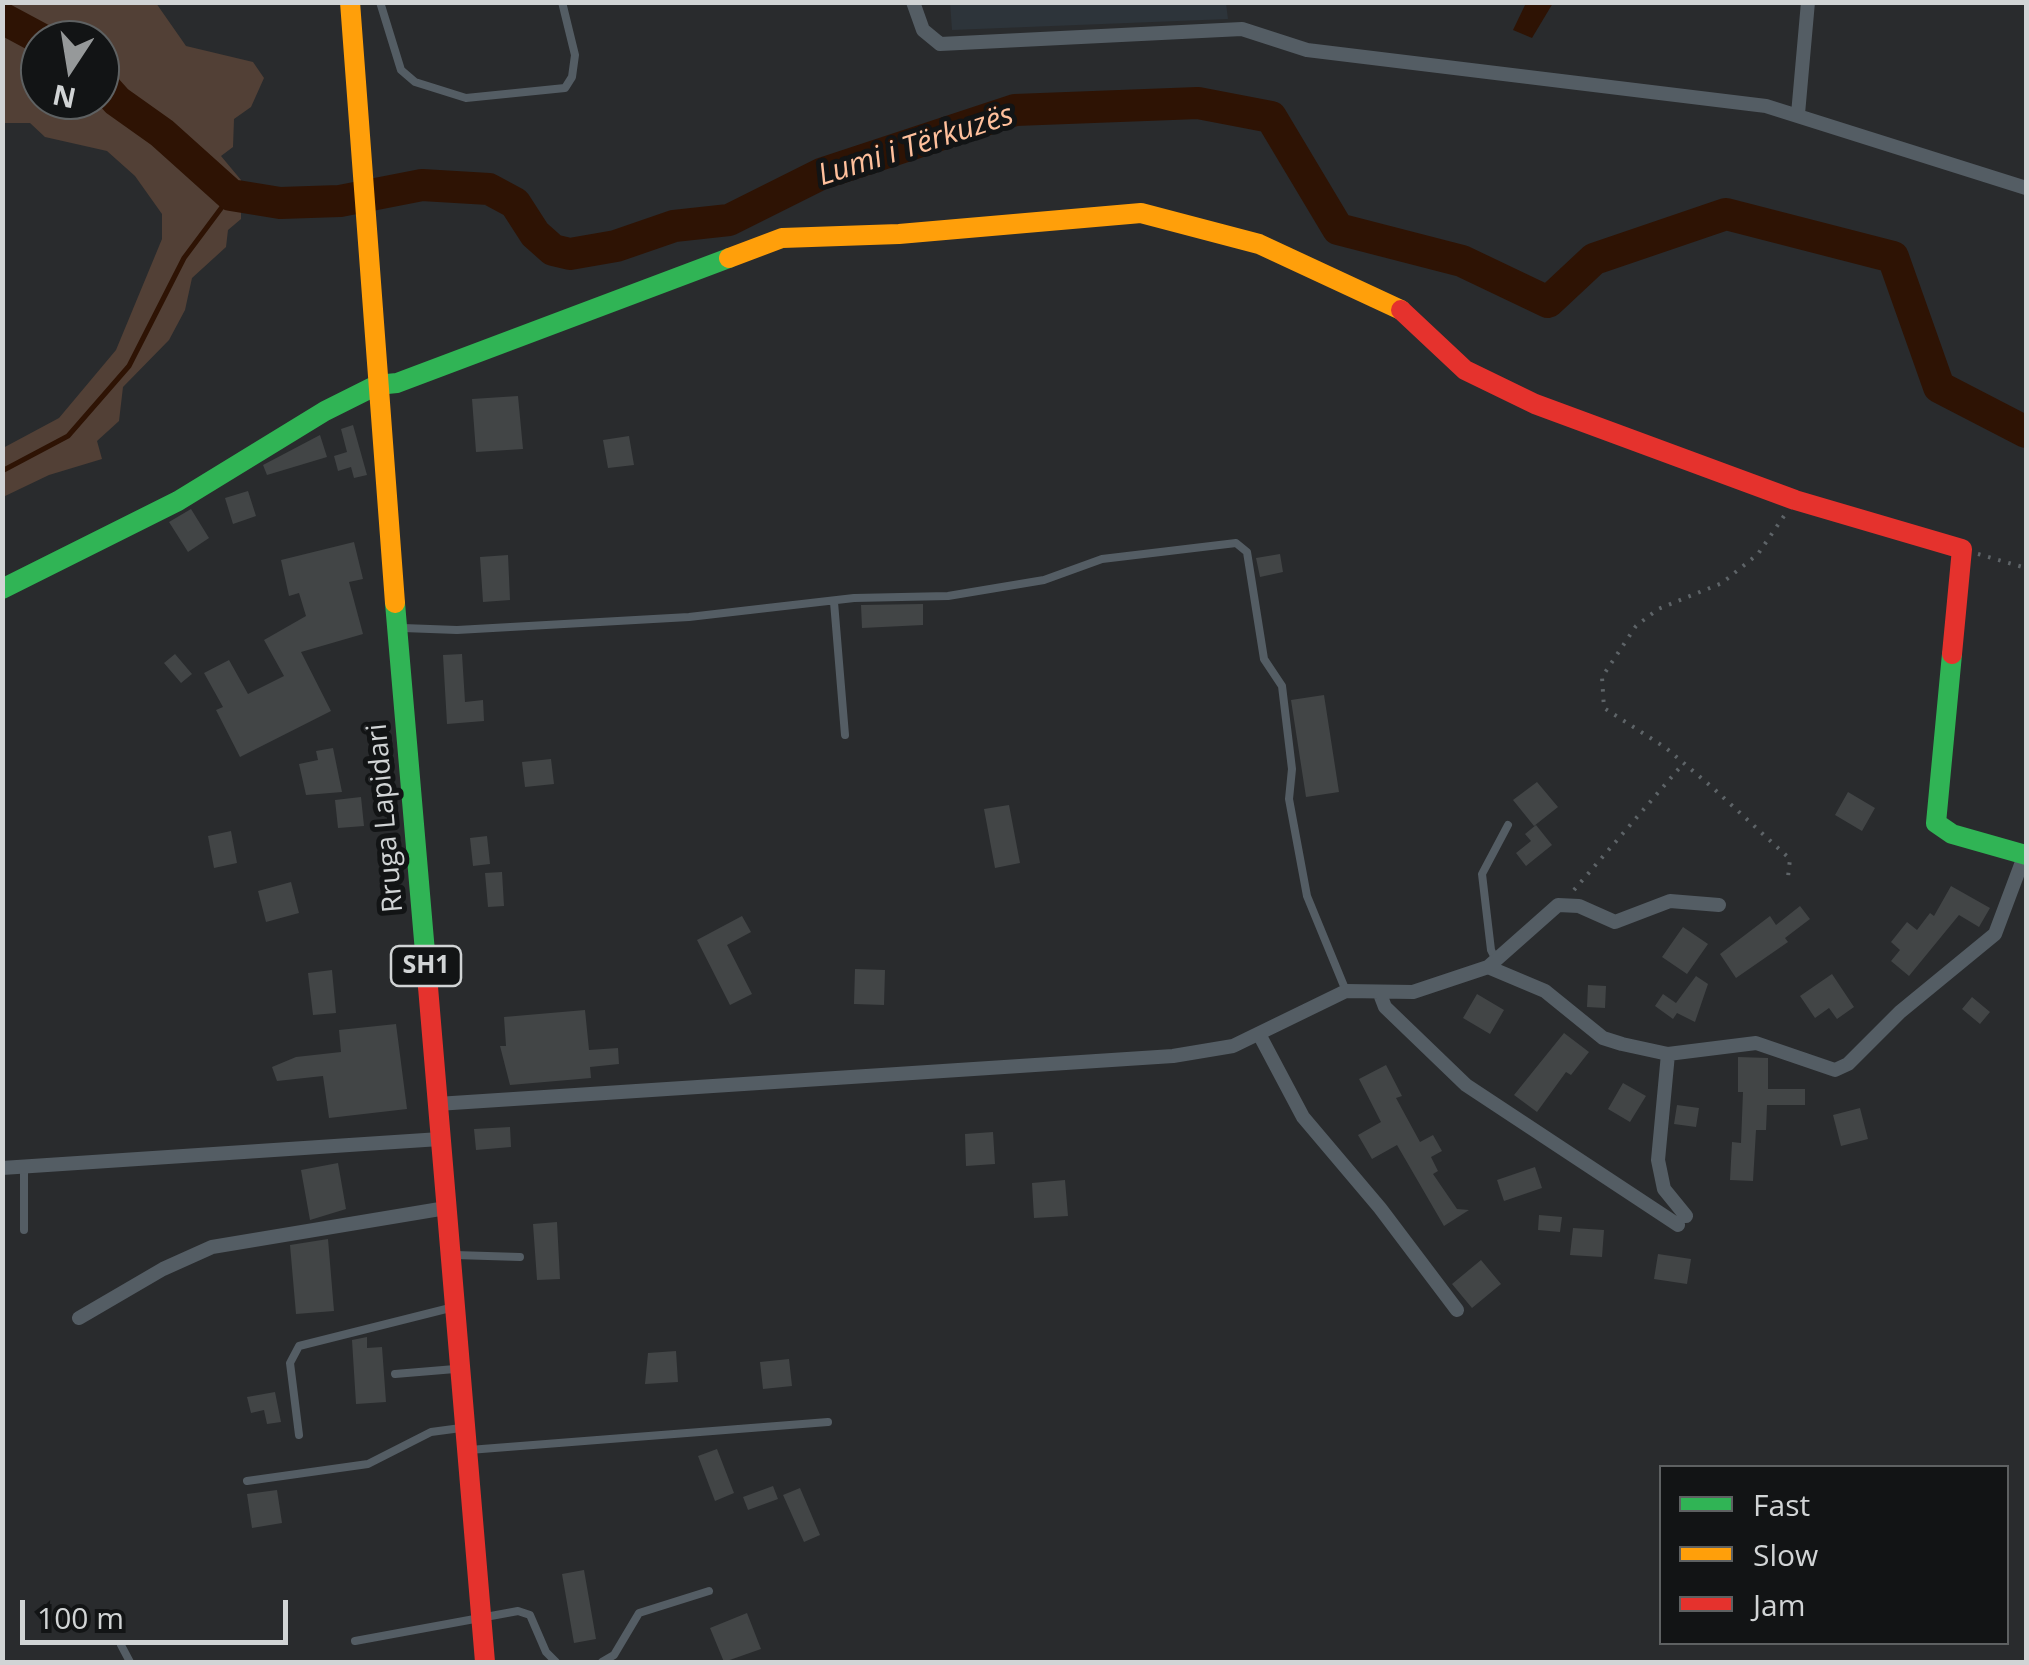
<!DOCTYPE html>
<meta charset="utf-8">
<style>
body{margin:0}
#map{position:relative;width:2029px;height:1665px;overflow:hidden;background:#292b2d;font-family:"Open Sans",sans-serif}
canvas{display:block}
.frame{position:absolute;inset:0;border:5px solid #d1d4d5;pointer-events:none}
.legend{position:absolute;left:1659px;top:1465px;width:350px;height:180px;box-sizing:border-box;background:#121415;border:2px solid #5e6162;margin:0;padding:12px 18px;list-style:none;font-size:30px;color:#d1d4d5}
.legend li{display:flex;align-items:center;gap:20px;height:50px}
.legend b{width:50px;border:2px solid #5e6162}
.north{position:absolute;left:20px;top:20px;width:100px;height:100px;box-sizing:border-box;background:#121415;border:2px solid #5e6162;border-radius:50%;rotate:192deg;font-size:28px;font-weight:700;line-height:40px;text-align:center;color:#d1d4d5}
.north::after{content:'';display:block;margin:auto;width:35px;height:45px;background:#96999a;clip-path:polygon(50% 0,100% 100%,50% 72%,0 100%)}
.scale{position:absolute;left:20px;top:1600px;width:268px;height:45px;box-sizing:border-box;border:5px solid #d1d4d5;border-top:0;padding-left:12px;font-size:30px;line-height:35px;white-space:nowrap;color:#d1d4d5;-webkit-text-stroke:8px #121415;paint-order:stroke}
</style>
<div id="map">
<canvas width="2029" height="1665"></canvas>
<div class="frame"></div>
<ul class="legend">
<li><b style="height:12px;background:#30b455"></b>Fast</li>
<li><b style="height:12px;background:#ff9f0a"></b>Slow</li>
<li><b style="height:12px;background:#e5322d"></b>Jam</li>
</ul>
<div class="north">N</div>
<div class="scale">100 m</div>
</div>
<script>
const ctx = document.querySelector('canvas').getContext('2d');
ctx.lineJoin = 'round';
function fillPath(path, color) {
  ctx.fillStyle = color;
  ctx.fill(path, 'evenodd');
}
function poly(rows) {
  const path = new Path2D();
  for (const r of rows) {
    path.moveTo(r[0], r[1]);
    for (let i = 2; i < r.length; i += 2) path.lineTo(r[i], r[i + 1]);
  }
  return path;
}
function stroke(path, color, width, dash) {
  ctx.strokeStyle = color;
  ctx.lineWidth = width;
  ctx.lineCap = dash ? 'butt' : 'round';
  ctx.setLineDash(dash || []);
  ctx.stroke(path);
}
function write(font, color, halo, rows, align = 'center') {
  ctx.font = font + ' "Open Sans",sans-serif';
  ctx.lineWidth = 10;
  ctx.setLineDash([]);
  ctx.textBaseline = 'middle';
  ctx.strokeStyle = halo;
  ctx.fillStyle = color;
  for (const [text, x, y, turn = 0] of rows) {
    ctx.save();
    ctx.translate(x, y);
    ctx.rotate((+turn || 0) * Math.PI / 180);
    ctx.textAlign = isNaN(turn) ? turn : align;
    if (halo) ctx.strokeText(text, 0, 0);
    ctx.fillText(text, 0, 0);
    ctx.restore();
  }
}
fillPath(poly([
 [950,3,1226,3,1228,19,952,30]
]), '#2d343a');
fillPath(poly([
 [3,2,156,3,186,46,253,62,264,78,251,107,234,119,233,147,221,156,241,180,241,219,228,230,226,247,192,278,185,310,169,340,123,387,119,421,97,441,102,459,49,475,3,497,3,448,59,418,116,350,162,239,162,214,135,176,107,151,45,137,30,123,3,123],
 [40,40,100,40,100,100,40,100]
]), '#524036');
fillPath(poly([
 [1526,3,1553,3,1532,38,1513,30]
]), '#2e1304');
stroke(poly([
 [2,471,68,436,129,366,184,258,231,195]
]), '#2e1304', 5);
stroke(poly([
 [2,18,43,40],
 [100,82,117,101,162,133,231,195,280,203,340,201,422,185,489,189,515,203,535,234,553,250,570,254,616,246,674,226,729,220,821,174,1015,110,1198,103,1271,117,1338,229,1462,261,1548,302,1594,259,1726,214,1893,257,1939,387,2026,432]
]), '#2e1304', 32);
fillPath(poly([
 [518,396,523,449,476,452,472,399],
 [353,425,367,475,354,478,351,467,338,471,334,456,347,452,341,429],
 [320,435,327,457,267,475,263,465],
 [629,436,634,465,608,468,603,440],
 [248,491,256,516,233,524,225,498],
 [191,509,209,538,188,552,169,522],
 [354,542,363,579,349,582,363,634,301,652,331,711,240,757,216,710,223,707,204,673,229,660,248,694,284,676,264,640,306,616,299,593,289,596,281,560],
 [1280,554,1283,572,1260,577,1256,558],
 [508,555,510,600,483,602,480,557],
 [923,604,923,625,862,628,861,605],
 [175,654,192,674,181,683,164,663],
 [462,654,465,702,483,700,484,721,447,724,443,655],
 [1324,695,1339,792,1306,797,1291,700],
 [333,748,342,792,306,795,299,764,318,760,316,751],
 [551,759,554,784,525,787,522,762],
 [1537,782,1558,807,1534,826,1513,800],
 [1848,792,1875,808,1862,831,1835,815],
 [361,797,364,826,338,828,335,800],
 [1009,805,1020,863,995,868,984,809],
 [1536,825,1552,845,1526,866,1516,853,1531,841,1525,834],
 [231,831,237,863,214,868,208,836],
 [487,836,490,864,473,866,470,838],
 [502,872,504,906,488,907,485,873],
 [291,882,299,913,266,922,258,891],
 [1951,886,1990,908,1979,927,1959,915,1909,976,1891,961,1900,950,1891,942,1907,922,1917,930,1930,913,1934,916],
 [1800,906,1810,919,1785,938,1788,942,1736,978,1720,954,1770,916,1776,925],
 [742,916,751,932,727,945,752,994,730,1005,697,940],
 [1683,927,1708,944,1687,974,1662,957],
 [855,969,885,970,884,1005,854,1004],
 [332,970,336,1013,313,1015,308,973],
 [1832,974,1854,1007,1837,1019,1829,1008,1815,1018,1800,996],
 [1696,976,1708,984,1695,1022,1677,1013,1673,1019,1655,1006,1663,994,1676,1003],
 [1588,985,1606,986,1605,1008,1587,1007],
 [1477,994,1504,1010,1490,1034,1463,1018],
 [1972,997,1990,1012,1980,1024,1962,1009],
 [585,1010,589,1050,618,1048,619,1064,590,1067,591,1078,510,1085,500,1046,506,1046,504,1017],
 [396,1024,407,1109,329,1118,323,1076,277,1081,272,1067,296,1057,341,1052,339,1030],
 [1564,1033,1589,1052,1571,1075,1566,1072,1537,1112,1514,1095],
 [1738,1057,1768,1058,1768,1089,1805,1089,1805,1105,1767,1105,1766,1130,1756,1130,1753,1181,1730,1180,1732,1142,1741,1143,1743,1092,1738,1092],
 [1386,1065,1402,1096,1396,1098,1420,1142,1433,1135,1442,1151,1431,1157,1438,1171,1433,1174,1457,1209,1469,1210,1444,1226,1397,1145,1372,1159,1358,1135,1381,1122,1359,1079],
 [1623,1083,1646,1096,1630,1122,1608,1109],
 [1677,1105,1699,1108,1696,1127,1674,1124],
 [1860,1108,1868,1139,1841,1146,1833,1115],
 [510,1127,511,1147,476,1150,474,1129],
 [993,1132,995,1164,966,1166,965,1134],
 [338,1163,346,1209,310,1220,301,1170],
 [1535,1167,1542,1188,1504,1201,1497,1180],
 [1065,1180,1068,1216,1034,1218,1032,1183],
 [1539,1215,1562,1217,1560,1232,1538,1230],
 [557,1222,560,1279,537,1280,533,1224],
 [1573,1228,1604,1230,1602,1257,1570,1255],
 [328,1239,334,1311,296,1314,290,1245],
 [1658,1254,1691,1259,1687,1284,1654,1279],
 [1481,1260,1501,1284,1472,1308,1452,1284],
 [367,1337,367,1348,382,1347,386,1402,356,1404,352,1340],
 [676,1351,678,1382,645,1384,648,1353],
 [789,1359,792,1386,763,1389,760,1362],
 [275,1392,281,1422,267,1424,264,1410,251,1413,247,1397],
 [717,1449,734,1493,715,1501,698,1456],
 [773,1486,778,1499,748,1510,743,1497],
 [800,1488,820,1535,804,1542,783,1495],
 [277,1490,282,1523,252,1528,247,1494],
 [584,1570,596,1639,574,1643,562,1574],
 [747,1613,761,1649,724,1662,710,1628]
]), '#424546');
stroke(poly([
 [1784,516,1758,554,1722,583,1658,609,1636,626,1602,677,1604,708,1666,748,1713,788,1790,859,1788,877],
 [1978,554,2026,568],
 [1574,890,1682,765]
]), '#5e6468', 4, [2.5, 8]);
stroke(poly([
 [380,2,401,70,415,82,466,98,565,88,572,77,575,55,562,2],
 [834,602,845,735],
 [403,628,457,630,689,617,854,598,948,596,1044,580,1102,559,1236,543,1247,552,1264,659,1282,686,1292,769,1289,799,1307,896,1346,991],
 [1496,960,1491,950,1482,874,1508,825],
 [24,1167,24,1230],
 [455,1255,520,1257],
 [395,1374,455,1369],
 [299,1435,290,1363,299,1346,450,1308],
 [469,1450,828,1422],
 [247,1481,368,1464,431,1432,461,1428],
 [355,1641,518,1611,530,1615,546,1652,556,1662],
 [121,1645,130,1662],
 [602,1662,614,1655,639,1613,709,1591]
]), '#545d64', 8);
stroke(poly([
 [913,2,923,30,940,44,1242,29,1307,50,1766,106,2026,188],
 [1798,114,1808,2],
 [1488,967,1558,905,1579,906,1615,922,1670,901,1719,905],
 [1380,994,1385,1007,1466,1085,1678,1225],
 [1259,1034,1303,1117,1380,1208,1457,1310],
 [1668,1054,1658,1160,1664,1189,1686,1216],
 [437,1104,1173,1056,1233,1046,1346,991,1413,992,1488,967,1545,991,1603,1038,1622,1044,1668,1054,1756,1043,1835,1070,1848,1064,1900,1012,1995,934,2025,854],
 [2,1168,440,1139],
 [79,1318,163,1269,212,1247,446,1208]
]), '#545d64', 14);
stroke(poly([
 [2,589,178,501,325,411,377,385,397,383,729,258],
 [395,603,428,987],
 [1952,654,1936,823,1952,834,2026,855]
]), '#30b455', 20);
stroke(poly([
 [350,2,395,603],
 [729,258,782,238,899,234,1141,213,1259,244,1401,310]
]), '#ff9f0a', 20);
stroke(poly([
 [1401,310,1465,370,1535,404,1795,500,1962,549,1952,654],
 [428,987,485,1662]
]), '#e5322d', 20);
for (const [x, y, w] of [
 [426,966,70]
]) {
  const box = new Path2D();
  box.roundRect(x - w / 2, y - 20, w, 40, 8);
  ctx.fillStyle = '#121415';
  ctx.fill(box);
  stroke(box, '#d1d4d5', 2.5);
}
write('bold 25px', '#d1d4d5', null, [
 ["SH1",426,966]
]);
write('28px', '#d1d4d5', '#121415', [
 ["Rruga Lapidari",386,818,-95]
]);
write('italic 30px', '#ffc09c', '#121415', [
 ["Lumi i Tërkuzës",916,146,-18]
]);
</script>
